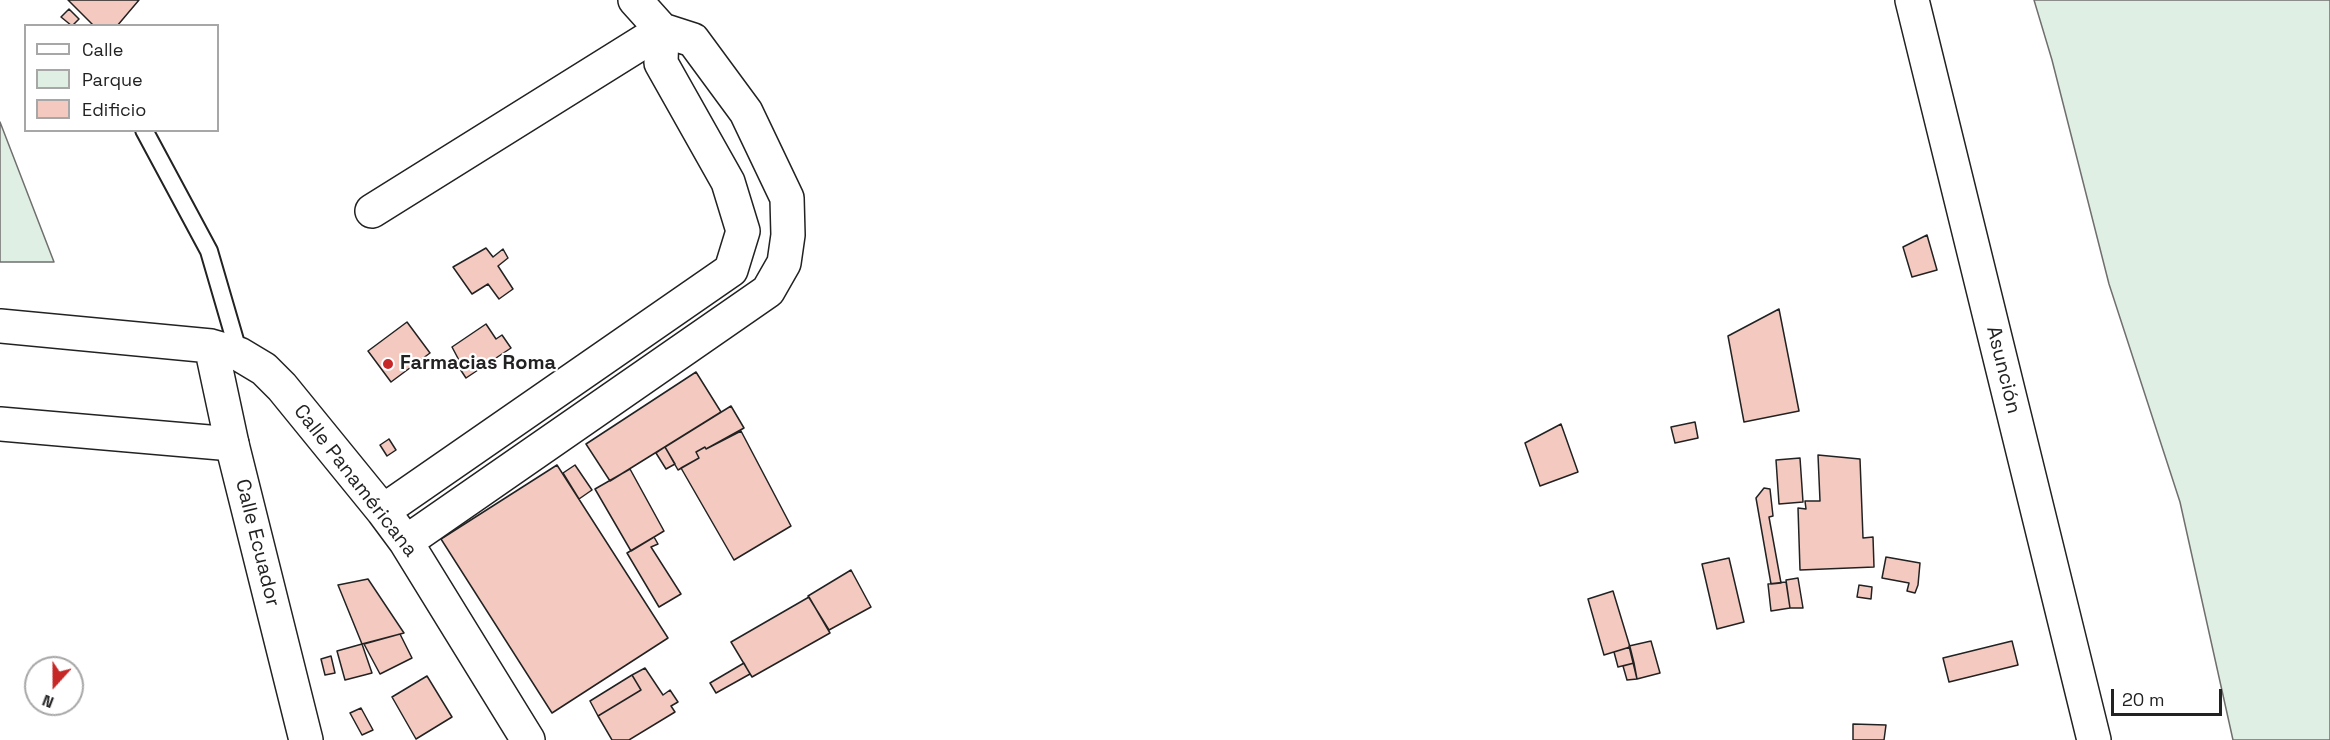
<!DOCTYPE html>
<meta charset="utf-8">
<style>
body{margin:0}
#map{position:relative;width:2330px;height:740px;overflow:hidden;background:#fff;font-family:"Space Grotesk",sans-serif}
canvas{display:block}
.legend{position:absolute;left:24px;top:24px;width:195px;height:108px;box-sizing:border-box;background:#fff;border:2px solid #a7a7a7;margin:0;padding:8px 10px;list-style:none;font-size:18px;color:#222}
.legend li{display:flex;align-items:center;gap:12px;height:30px}
.legend b{width:30px;border:2px solid #a7a7a7}
.north{position:absolute;left:24px;top:656px;width:60px;height:60px;box-sizing:border-box;background:#fff;border:2px solid #a7a7a7;border-radius:50%;rotate:201deg;font-size:16px;font-weight:700;line-height:24px;text-align:center;color:#222}
.north::after{content:'';display:block;margin:auto;width:21px;height:27px;background:#c62828;clip-path:polygon(50% 0,100% 100%,50% 72%,0 100%)}
.scale{position:absolute;left:2111px;top:689px;width:111px;height:27px;box-sizing:border-box;border:3px solid #222;border-top:0;padding-left:8px;font-size:18px;line-height:21px;white-space:nowrap;color:#222;-webkit-text-stroke:4px #fff;paint-order:stroke}
</style>
<div id="map">
<canvas width="2330" height="740"></canvas>
<ul class="legend">
<li><b style="height:8px;background:#fff"></b>Calle</li>
<li><b style="height:16px;background:#e0efe3"></b>Parque</li>
<li><b style="height:16px;background:#f3c9c0"></b>Edificio</li>
</ul>
<div class="north">N</div>
<div class="scale">20 m</div>
</div>
<script>
const ctx = document.querySelector('canvas').getContext('2d');
ctx.lineJoin = 'round';
function fillPath(path, color) {
  ctx.fillStyle = color;
  ctx.fill(path, 'evenodd');
}
function poly(rows) {
  const path = new Path2D();
  for (const r of rows) {
    path.moveTo(r[0], r[1]);
    for (let i = 2; i < r.length; i += 2) path.lineTo(r[i], r[i + 1]);
  }
  return path;
}
function stroke(path, color, width, dash) {
  ctx.strokeStyle = color;
  ctx.lineWidth = width;
  ctx.lineCap = dash ? 'butt' : 'round';
  ctx.setLineDash(dash || []);
  ctx.stroke(path);
}
function write(font, color, halo, rows, align = 'center') {
  ctx.font = font + ' "Space Grotesk",sans-serif';
  ctx.lineWidth = 4.5;
  ctx.setLineDash([]);
  ctx.textBaseline = 'middle';
  ctx.strokeStyle = halo;
  ctx.fillStyle = color;
  for (const [text, x, y, turn = 0] of rows) {
    ctx.save();
    ctx.translate(x, y);
    ctx.rotate((+turn || 0) * Math.PI / 180);
    ctx.textAlign = isNaN(turn) ? turn : align;
    if (halo) ctx.strokeText(text, 0, 0);
    ctx.fillText(text, 0, 0);
    ctx.restore();
  }
}
const green = poly([
 [2034,0,2330,0,2330,740,2233,740,2180,502,2109,284,2052,60,2034,0],
 [0,122,54,262,0,262,0,122]
]);
fillPath(green, '#e0efe3');
stroke(green, '#6f6f6f', 1.5);
const building = poly([
 [68,0,139,0,117,26,94,26,68,0],
 [69,9,79,19,72,26,61,17,69,9],
 [1927,235,1937,270,1912,277,1903,247,1927,235],
 [486,248,493,257,503,249,508,258,498,266,513,289,499,299,488,284,472,294,453,267,486,248],
 [1779,309,1799,411,1744,422,1728,336,1779,309],
 [407,322,430,353,391,382,368,351,407,322],
 [486,324,496,339,502,335,511,348,466,378,458,366,461,364,452,347,486,324],
 [696,372,721,412,610,481,586,444,696,372],
 [731,406,744,428,706,449,705,447,696,452,699,458,678,470,665,447,731,406],
 [1695,422,1698,438,1675,443,1671,427,1695,422],
 [1561,424,1578,472,1540,486,1525,443,1561,424],
 [741,431,791,526,734,560,681,468,699,458,696,452,705,447,706,449,741,431],
 [389,439,396,450,387,456,380,445,389,439],
 [665,447,675,464,666,469,656,453,665,447],
 [1818,455,1860,459,1863,538,1873,537,1874,567,1800,570,1798,508,1806,509,1805,501,1820,501,1818,455],
 [1800,458,1803,502,1779,504,1776,460,1800,458],
 [557,465,668,638,552,713,441,539,557,465],
 [575,465,592,490,579,499,563,473,575,465],
 [630,469,664,531,631,551,595,489,630,469],
 [1764,488,1770,489,1773,516,1769,517,1781,583,1771,584,1756,498,1764,488],
 [654,537,658,544,651,547,681,594,659,607,627,553,654,537],
 [1886,557,1920,563,1918,585,1915,593,1907,591,1909,583,1882,578,1886,557],
 [1729,558,1744,622,1717,629,1702,564,1729,558],
 [851,570,871,607,829,630,808,596,851,570],
 [1798,578,1803,608,1790,608,1786,580,1798,578],
 [368,579,404,633,362,644,338,585,368,579],
 [1786,582,1790,608,1771,611,1768,584,1786,582],
 [1859,585,1872,587,1871,599,1857,597,1859,585],
 [1613,591,1630,647,1604,655,1588,599,1613,591],
 [809,597,830,633,752,677,731,642,809,597],
 [400,634,412,658,380,674,364,644,400,634],
 [1651,641,1660,673,1637,679,1629,646,1651,641],
 [2012,641,2018,665,1949,682,1943,658,2012,641],
 [362,644,372,673,345,680,337,651,362,644],
 [1630,647,1634,663,1618,667,1614,652,1630,647],
 [331,656,335,673,325,675,321,659,331,656],
 [744,663,750,674,716,693,710,683,744,663],
 [1634,663,1637,679,1627,680,1623,666,1634,663],
 [645,668,663,695,670,690,678,702,671,706,675,712,629,740,612,740,598,716,641,690,632,675,645,668],
 [632,675,641,690,598,716,590,701,632,675],
 [427,676,452,717,416,739,392,697,427,676],
 [361,708,373,730,362,735,350,713,361,708],
 [1853,724,1886,725,1884,740,1853,740,1853,724]
]);
fillPath(building, '#f3c9c0');
stroke(building, '#222', 1.5);
const lane = poly([
 [144,130,209,251,239,354]
]);
const street = poly([
 [1912,0,2094,740],
 [372,211,662,30],
 [0,424,232,444]
]);
const secondary = poly([
 [0,326,211,346,239,354,264,369,282,387,383,511,406,542,528,740],
 [211,346,232,444,306,740],
 [383,511,731,270,743,231,728,182,661,63,662,30],
 [406,542,768,291,784,263,788,235,787,198,746,112,693,40,662,30,635,0]
]);
stroke(lane, '#222', 20);
stroke(street, '#222', 36);
stroke(secondary, '#222', 36);
stroke(lane, '#fff', 16);
stroke(street, '#fff', 33);
stroke(secondary, '#fff', 33);
for (const [x, y, r, color] of [
 [388,364,6,"#c62828"]
]) {
  const dot = new Path2D();
  dot.arc(x, y, r, 0, 2 * Math.PI);
  ctx.fillStyle = color;
  ctx.fill(dot);
  stroke(dot, '#fff', 2);
}
write('bold 20px', '#222', '#fff', [
 ["Farmacias Roma",400,364]
], 'left');
write('20px', '#222', '#fff', [
 ["Asunción",2003,370,76],
 ["Calle Panaméricana",355,481,52],
 ["Calle Ecuador",257,543,76]
]);
</script>
